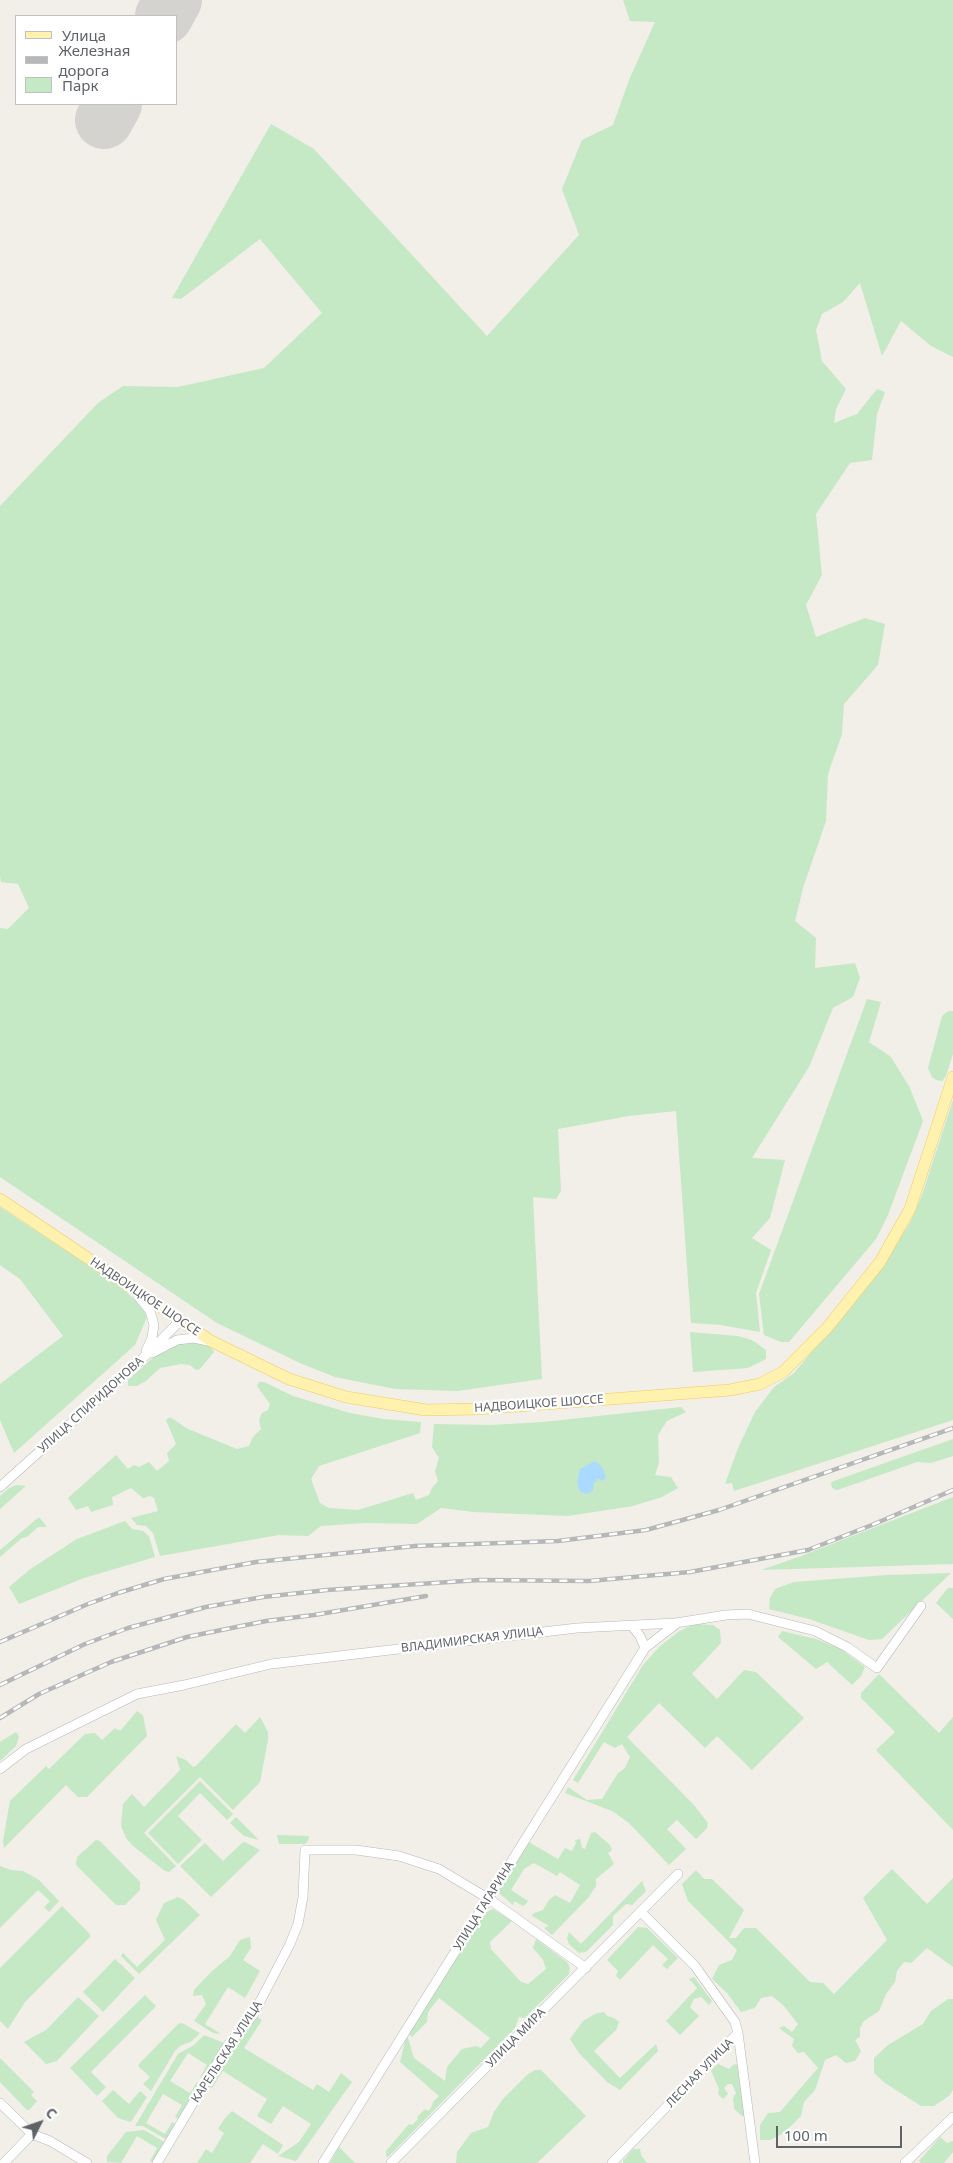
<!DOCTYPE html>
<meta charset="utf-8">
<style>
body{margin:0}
#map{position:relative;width:953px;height:2163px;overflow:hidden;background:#f1efe8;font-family:"Noto Sans",sans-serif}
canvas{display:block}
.legend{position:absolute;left:15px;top:15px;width:162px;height:90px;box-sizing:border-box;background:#fff;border:1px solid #bfc1c3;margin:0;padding:6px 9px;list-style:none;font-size:15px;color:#5f6368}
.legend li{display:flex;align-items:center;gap:10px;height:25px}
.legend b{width:25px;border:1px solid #bfc1c3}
.north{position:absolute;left:15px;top:2098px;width:50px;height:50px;-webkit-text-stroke:4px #fff;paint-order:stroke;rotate:49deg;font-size:14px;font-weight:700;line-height:20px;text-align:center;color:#5f6368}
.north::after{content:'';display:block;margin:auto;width:18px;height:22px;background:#5f6368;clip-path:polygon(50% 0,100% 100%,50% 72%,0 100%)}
.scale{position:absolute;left:776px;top:2126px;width:126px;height:22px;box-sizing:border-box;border:2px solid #5f6368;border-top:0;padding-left:6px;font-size:15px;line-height:18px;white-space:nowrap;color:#5f6368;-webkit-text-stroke:4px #fff;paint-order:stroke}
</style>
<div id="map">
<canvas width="953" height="2163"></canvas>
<ul class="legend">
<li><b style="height:6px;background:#fff2af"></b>Улица</li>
<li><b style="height:6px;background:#b6b7b8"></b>Железная дорога</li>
<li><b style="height:14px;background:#c5e8c5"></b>Парк</li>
</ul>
<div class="north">С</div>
<div class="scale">100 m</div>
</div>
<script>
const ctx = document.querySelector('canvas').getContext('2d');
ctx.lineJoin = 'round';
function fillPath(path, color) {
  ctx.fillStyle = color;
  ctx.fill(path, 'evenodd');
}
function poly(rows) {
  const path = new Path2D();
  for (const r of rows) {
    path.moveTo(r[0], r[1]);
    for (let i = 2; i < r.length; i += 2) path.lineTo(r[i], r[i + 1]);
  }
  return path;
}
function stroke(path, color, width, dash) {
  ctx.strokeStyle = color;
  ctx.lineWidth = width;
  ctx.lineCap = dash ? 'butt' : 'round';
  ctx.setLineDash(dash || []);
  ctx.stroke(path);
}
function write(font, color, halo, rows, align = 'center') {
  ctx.font = font + ' "Noto Sans",sans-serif';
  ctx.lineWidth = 4.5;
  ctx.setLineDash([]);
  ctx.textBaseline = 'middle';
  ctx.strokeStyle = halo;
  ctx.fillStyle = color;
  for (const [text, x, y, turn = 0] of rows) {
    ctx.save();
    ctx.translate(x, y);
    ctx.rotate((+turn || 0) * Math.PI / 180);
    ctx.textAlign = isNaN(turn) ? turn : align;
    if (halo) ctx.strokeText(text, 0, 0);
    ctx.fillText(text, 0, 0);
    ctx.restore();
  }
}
fillPath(poly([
 [623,0,953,0,953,357,931,346,901,321,882,356,860,283,843,302,822,314,816,330,822,361,846,389,836,409,834,423,857,414,877,389,885,392,877,414,872,460,850,463,816,514,822,575,806,605,816,637,865,618,885,624,878,665,844,704,842,734,828,774,826,821,803,888,795,921,816,938,815,968,855,963,860,978,853,997,833,1008,809,1067,752,1158,785,1160,770,1218,752,1238,771,1250,756,1293,760,1332,721,1325,691,1323,676,1111,629,1116,558,1129,561,1191,556,1199,533,1197,542,1379,457,1391,396,1389,370,1384,335,1377,302,1364,217,1323,0,1177,0,928,8,929,29,908,18,884,1,882,0,875,0,506,98,403,123,386,178,387,264,368,322,313,260,239,181,299,172,298,271,124,314,149,487,336,579,235,562,189,582,140,613,125,629,80,655,22,630,21],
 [867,999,881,1002,869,1042,891,1057,910,1088,923,1121,888,1215,876,1239,789,1342,781,1342,764,1335,759,1294],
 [948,1011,953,1011,953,1054,946,1076,942,1081,936,1080,932,1077,928,1068,942,1016],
 [953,1100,953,1420,734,1491,732,1483,725,1484,738,1448,755,1412,774,1387,794,1373,875,1276,910,1223,922,1195],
 [0,1207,121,1287,141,1306,147,1317,135,1345,14,1453,0,1420,0,1384,63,1336,20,1279,0,1265],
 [690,1332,738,1336,752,1340,766,1350,766,1359,748,1368,693,1372],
 [187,1342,201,1343,211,1347,214,1352,200,1369,196,1370,190,1365,181,1364,160,1368,146,1381,137,1386,128,1386,128,1380,158,1353,173,1345],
 [259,1382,264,1382,293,1396,350,1413,383,1419,421,1422,420,1433,319,1466,311,1479,320,1503,329,1508,358,1510,413,1493,416,1500,429,1495,432,1488,438,1481,435,1471,439,1458,432,1447,434,1424,491,1425,543,1422,681,1407,686,1412,667,1421,658,1435,659,1463,655,1475,671,1477,678,1488,662,1497,633,1506,568,1516,473,1512,441,1508,417,1524,365,1523,321,1526,308,1536,279,1535,160,1556,153,1533,146,1526,137,1525,131,1518,158,1511,154,1498,150,1496,143,1498,131,1488,112,1497,113,1505,91,1512,88,1506,76,1510,68,1498,116,1455,128,1469,134,1465,139,1467,149,1462,157,1471,169,1461,167,1453,176,1444,166,1420,170,1417,188,1429,237,1449,249,1446,253,1437,261,1429,259,1420,262,1413,268,1410,270,1404,257,1386],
 [953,1439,953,1456,931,1463,917,1462,849,1486,837,1490,832,1488,831,1482],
 [17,1485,26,1486,0,1509,0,1496,9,1488],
 [953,1497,953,1564,761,1570,801,1556],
 [39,1517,47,1527,38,1527,27,1537,22,1538,0,1557,0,1550],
 [125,1521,132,1529,143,1531,149,1536,155,1557,84,1578,19,1604,9,1587,29,1570,77,1539],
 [951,1573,882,1639,869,1640,809,1619,769,1609,770,1598,775,1589,794,1582,887,1575],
 [948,1588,953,1588,953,1619,936,1603],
 [694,1624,713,1625,720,1630,721,1643,692,1674,717,1699,744,1670,756,1672,804,1718,752,1770,717,1736,705,1748,659,1703,627,1737,693,1804,708,1823,707,1828,696,1839,677,1820,667,1829,686,1849,669,1865,629,1823,612,1811,565,1793,568,1787,587,1800,602,1799,618,1773,625,1768,630,1757,622,1744,615,1748,604,1742,578,1783,573,1780,643,1665,659,1647,678,1632],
 [782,1631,816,1639,841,1649,865,1667,861,1676,852,1685,827,1662,816,1669,778,1637],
 [879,1674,939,1733,953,1717,953,1830,876,1750,895,1732,861,1698,861,1693],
 [137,1711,143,1715,147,1736,87,1797,78,1797,66,1785,4,1848,3,1841,10,1801,46,1766,49,1769,85,1734,95,1733,102,1740,115,1728,117,1730,121,1730],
 [260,1717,268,1732,268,1740,260,1782,233,1810,200,1777,144,1833,176,1866,169,1872,165,1871,133,1846,126,1838,121,1826,123,1804,132,1794,144,1807,180,1770,176,1756,186,1760,193,1767,196,1766,236,1724,245,1733],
 [16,1732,19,1736,16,1746,0,1761,0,1742],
 [200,1781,233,1814,227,1820,200,1793,178,1816,202,1840,178,1864,148,1833],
 [236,1817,259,1840,244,1836,230,1823],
 [595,1832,610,1845,612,1850,608,1853,614,1864,596,1879,596,1886,588,1898,552,1935,544,1928,549,1926,532,1916,534,1913,543,1910,549,1900,555,1895,570,1903,580,1885,560,1872,557,1876,534,1863,524,1869,511,1890,528,1901,525,1905,523,1906,514,1901,513,1905,498,1892,498,1888,527,1841,558,1859,565,1848,572,1851,576,1843,575,1840,580,1839,582,1848,585,1849,591,1833],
 [277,1835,309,1836,308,1841,305,1844,279,1844],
 [96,1840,100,1841,140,1882,140,1890,125,1905,116,1905,76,1865,77,1857],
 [245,1842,260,1850,211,1897,180,1866,205,1843,223,1861,242,1843],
 [0,1866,11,1870,23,1871,39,1880,59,1901,49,1912,44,1907,50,1901,38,1890,0,1928],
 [892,1869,927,1904,953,1878,953,1967,927,1948,911,1963,904,1962,897,1971,895,1982,886,1994,879,2011,864,2021,860,2028,860,2037,855,2040,861,2051,855,2061,846,2063,836,2055,825,2060,815,2090,804,2102,801,2116,784,2133,770,2140,760,2140,760,2125,768,2113,780,2112,818,2068,804,2052,798,2053,792,2046,794,2039,779,2028,784,2026,792,2032,798,2024,784,2006,772,1996,761,1998,755,2008,741,2012,727,1993,712,1979,719,1965,732,1960,737,1950,688,1901,682,1884,696,1870,704,1879,712,1879,744,1910,729,1938,736,1938,744,1928,756,1928,810,1982,823,1983,834,1994,887,1940,863,1898],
 [642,1881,646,1891,632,1905,626,1904,613,1916,613,1925,586,1952,579,1953,569,1944,567,1938,569,1932,581,1944],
 [178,1897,184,1900,200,1915,139,1974,121,1956,123,1953,137,1967,165,1940,156,1920,164,1903],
 [62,1906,90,1934,90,1937,25,2002,8,2029,0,2021,0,1968],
 [493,1909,512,1921,490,1942,491,1949,521,1982,528,1984,546,1969,543,1960,533,1948,536,1939,567,1962,570,1968,569,1974,525,2018,519,2017,515,2028,388,2157,386,2156,386,2151,409,2124,412,2125,418,2119,417,2117,425,2109,428,2111,431,2108,433,2102,439,2096,400,2062,406,2037,408,2038,414,2058,445,2081,447,2067,462,2049,476,2046,481,2048,490,2038,439,1998,428,2012,427,2022,412,2037,408,2033,484,1913],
 [638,1927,647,1928,678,1958,667,1969,662,1965,668,1959,653,1945,620,1980,616,1976,618,1971,607,1960],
 [250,1937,251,1948,243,1960,260,1971,245,1998,228,1987,205,2024,221,2034,213,2033,194,2021,206,2004,202,1995,193,1996,194,1990,210,1973,230,1956,240,1940],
 [115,1959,135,1978,103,2012,83,1992],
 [694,1977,712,2001,709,2005,701,1997,694,1999,690,2007,699,2016,680,2035,666,2021,697,1988,689,1979],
 [145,1995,156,2006,91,2072,106,2087,97,2096,70,2068],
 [78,1997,99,2016,57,2061,46,2064,24,2042,46,2030],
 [948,1999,953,1999,953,2090,949,2096,934,2106,921,2106,885,2083,874,2073,874,2058,888,2045,923,2024,931,2011],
 [249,2012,262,2020,244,2048,313,2090,317,2084,329,2092,341,2073,352,2082,296,2161,278,2156,299,2142,311,2124,283,2106,271,2124,257,2116,267,2099,223,2071,212,2088,208,2086],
 [604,2012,607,2016,614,2018,619,2022,616,2030,594,2051,620,2078,656,2044,658,2051,620,2090,607,2082,579,2053,570,2039,583,2021,595,2014],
 [182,2023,200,2033,192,2041,180,2046,175,2051,151,2091,143,2084,150,2077,138,2066,140,2063,178,2024],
 [204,2035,224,2043,203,2079,200,2077,207,2065,188,2053,170,2081,190,2093,197,2082,201,2084,180,2120,175,2117,182,2105,163,2094,146,2123,165,2134,172,2122,177,2125,167,2140,143,2126,135,2126,178,2054,194,2045],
 [0,2058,34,2092,31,2095,37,2101,29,2110,27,2110,0,2082],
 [718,2064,729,2069,734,2064,737,2065,745,2116,742,2116,734,2109,733,2098,736,2093,732,2084,728,2084,724,2088,728,2094,723,2099,718,2094,719,2089,711,2070],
 [535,2070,541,2070,586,2116,537,2163,456,2163,457,2152,471,2133,488,2127,494,2112,503,2099,528,2074],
 [113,2090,129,2104,140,2091,147,2097,131,2122,118,2118,102,2101],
 [232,2111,283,2145,278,2154,263,2144,250,2163,197,2163,206,2149,212,2153,224,2133,218,2129,225,2118],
 [144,2130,166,2143,154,2163,150,2161,157,2148,137,2136,121,2163,107,2162,107,2156,126,2132],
 [940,2137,947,2143,953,2141,953,2152,944,2163,921,2163,919,2161],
 [339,2147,355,2163,330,2163],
 [633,2149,640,2149,641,2155,647,2163,623,2163,623,2161]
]), '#c5e8c5');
fillPath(poly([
 [595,1461,602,1467,606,1478,602,1481,598,1478,594,1483,593,1490,588,1494,580,1492,577,1482,580,1469]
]), '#aadaff');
stroke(poly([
 [164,16,173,0],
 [104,120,113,104]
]), '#d4d3d0', 58);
const minor = poly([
 [138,1296,150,1311,154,1325,152,1338,146,1351],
 [152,1353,177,1340,194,1338,208,1341],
 [0,1487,139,1362,180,1321],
 [631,1625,640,1636,645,1648],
 [0,1769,26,1749,137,1694,184,1685,271,1664,577,1628,676,1623,726,1615,748,1614,815,1631,847,1647,877,1668,921,1606],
 [641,1912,695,1966,735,2022,738,2033,755,2163],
 [0,2103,32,2134,50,2141,87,2163],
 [4,2163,32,2134],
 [157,2163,228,2045,253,2015,290,1944,298,1924,303,1897,305,1850,356,1850,399,1856,439,1869,489,1899,586,1968],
 [323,2163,645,1648,676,1624],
 [391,2163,678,1874],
 [612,2163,738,2033],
 [905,2163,953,2117]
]);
const major = poly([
 [0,1199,211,1341,289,1379,346,1397,426,1410,478,1409,730,1390,760,1384,783,1372,827,1328,880,1262,910,1209,953,1077]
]);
stroke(minor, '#b5b8bc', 10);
stroke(major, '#f2c960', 12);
stroke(minor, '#fff', 9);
stroke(major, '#fff2af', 11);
const rail = poly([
 [0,1642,88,1604,118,1593,164,1579,256,1562,415,1546,558,1541,646,1530,719,1510,953,1428],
 [0,1685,85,1644,128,1628,206,1607,263,1597,327,1590,480,1580,589,1581,690,1572,808,1550,872,1525,953,1490],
 [0,1718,39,1694,111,1662,187,1637,266,1621,314,1615,426,1596]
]);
stroke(rail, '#b6b7b8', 4.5);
stroke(rail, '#fff', 2.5, [8]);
write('12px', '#5f6368', '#fff', [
 ["НАДВОИЦКОЕ ШОССЕ",145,1297,34],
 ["НАДВОИЦКОЕ ШОССЕ",539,1404,-4],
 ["УЛИЦА СПИРИДОНОВА",91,1405,-42],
 ["ВЛАДИМИРСКАЯ УЛИЦА",472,1640,-7],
 ["УЛИЦА ГАГАРИНА",484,1906,-58],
 ["УЛИЦА МИРА",516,2038,-45],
 ["КАРЕЛЬСКАЯ УЛИЦА",227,2052,-57],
 ["ЛЕСНАЯ УЛИЦА",700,2073,-46]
]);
</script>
